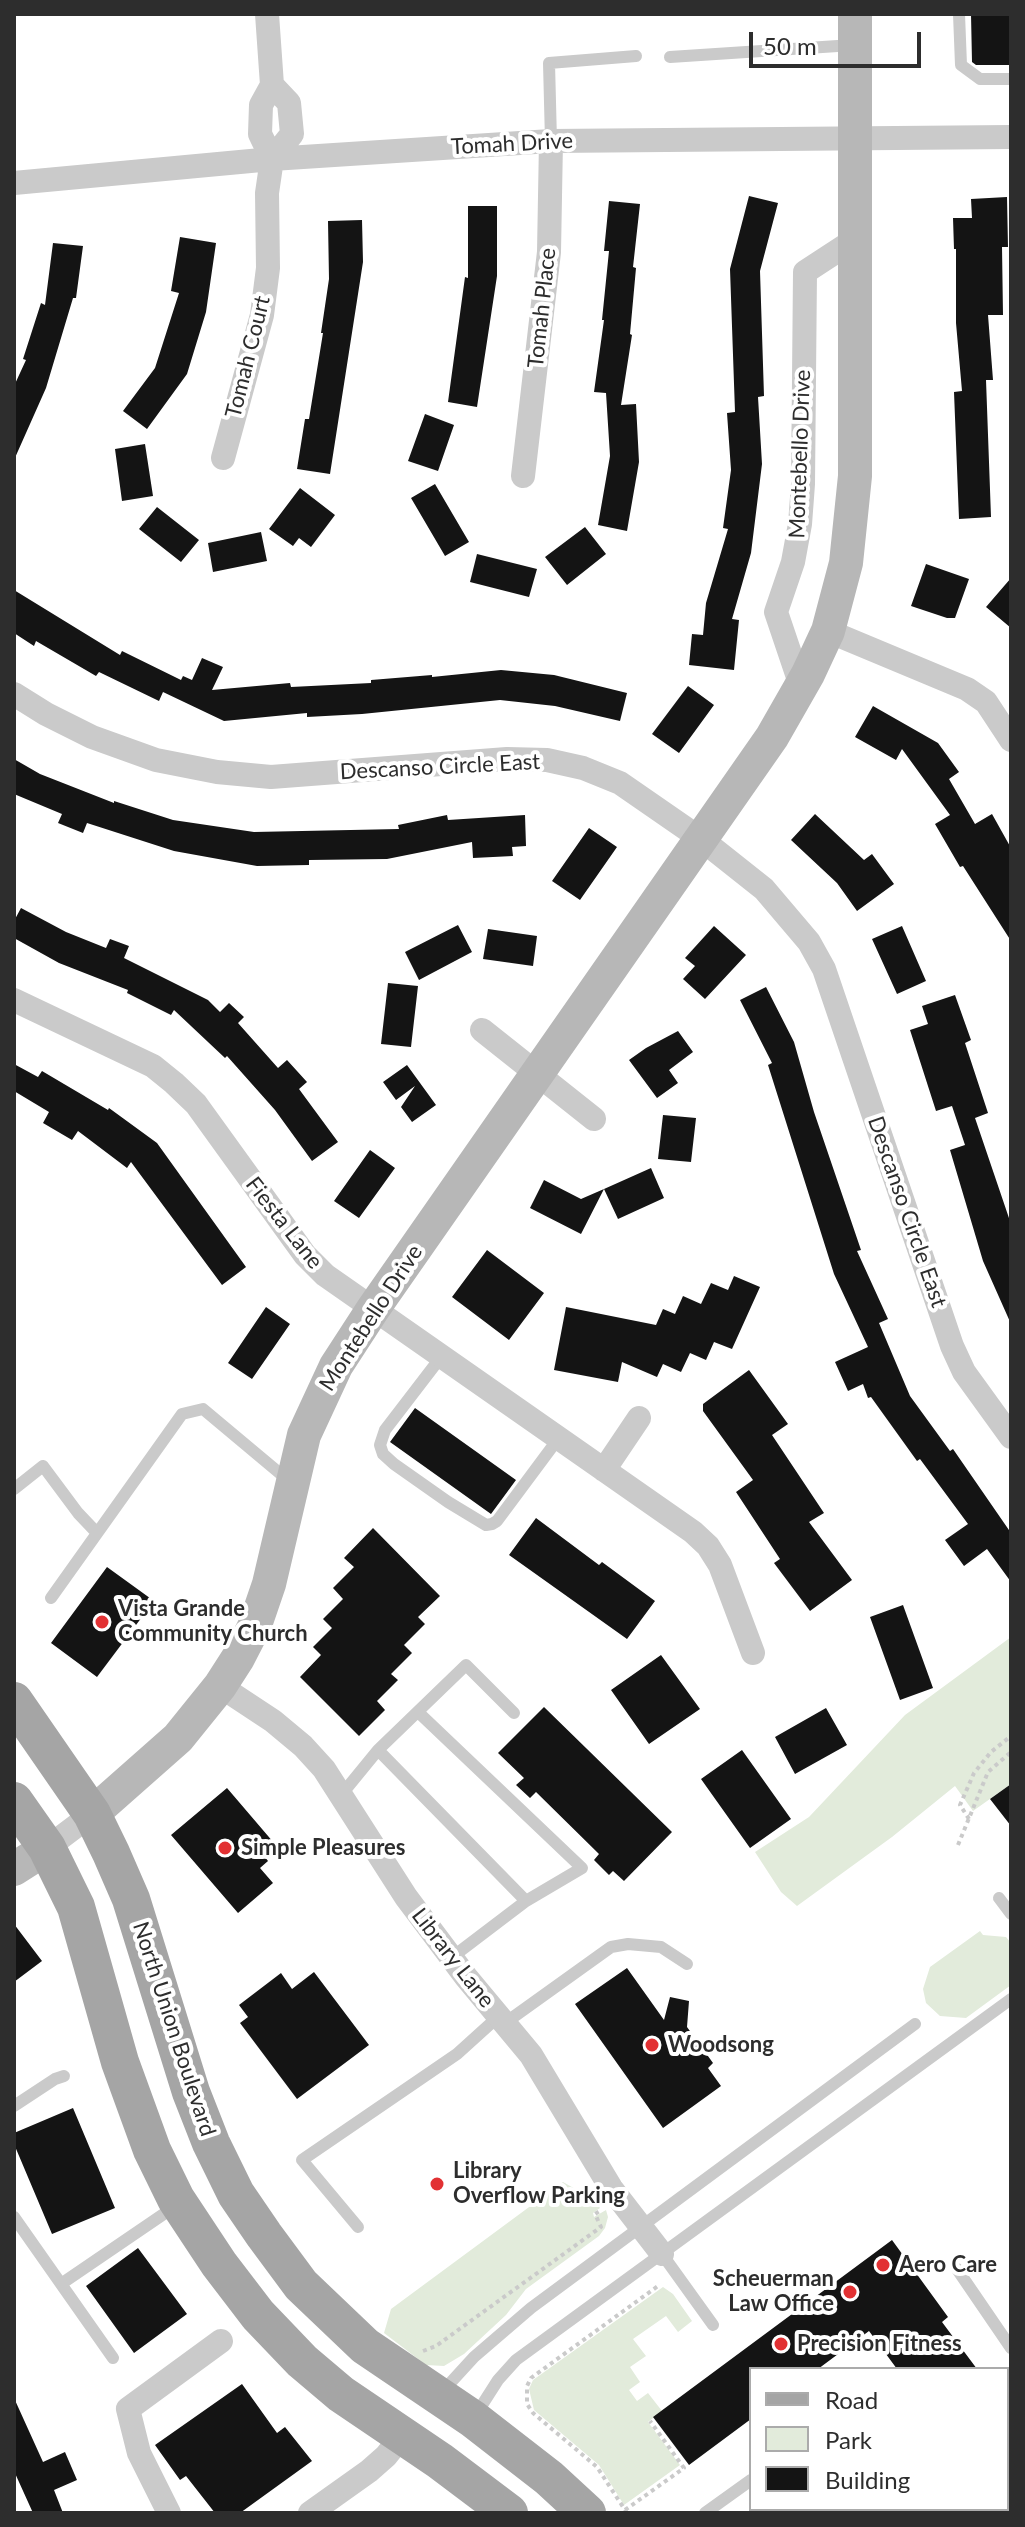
<!DOCTYPE html>
<style>
body{margin:0}
#map{position:relative;width:1025px;height:2527px;overflow:hidden;background:#fff;font-family:Lato,sans-serif}
canvas{display:block}
.frame{position:absolute;inset:0;border:16px solid #2d2d2d;pointer-events:none}
.legend{position:absolute;left:749px;top:2367px;width:260px;height:144px;box-sizing:border-box;background:#fff;border:2px solid #ababab;margin:0;padding:10px 14px;list-style:none;font-size:24px;color:#2d2d2d}
.legend li{display:flex;align-items:center;gap:16px;height:40px}
.legend b{width:40px;border:2px solid #ababab}
.scale{position:absolute;left:749px;top:32px;width:172px;height:36px;box-sizing:border-box;border:4px solid #2d2d2d;border-top:0;padding-left:10px;font-size:24px;line-height:28px;white-space:nowrap;color:#2d2d2d;-webkit-text-stroke:6px #fff;paint-order:stroke}
</style>
<div id="map">
<canvas width="1025" height="2527"></canvas>
<div class="frame"></div>
<ul class="legend">
<li><b style="height:10px;background:#a5a5a5"></b>Road</li>
<li><b style="height:22px;background:#e2ebdb"></b>Park</li>
<li><b style="height:22px;background:#141414"></b>Building</li>
</ul>
<div class="scale">50 m</div>
</div>
<script>
const ctx = document.querySelector('canvas').getContext('2d');
ctx.lineJoin = 'round';
function fillPath(path, color) {
  ctx.fillStyle = color;
  ctx.fill(path, 'evenodd');
}
function poly(rows) {
  const path = new Path2D();
  for (const r of rows) {
    path.moveTo(r[0], r[1]);
    for (let i = 2; i < r.length; i += 2) path.lineTo(r[i], r[i + 1]);
  }
  return path;
}
function stroke(path, color, width, dash) {
  ctx.strokeStyle = color;
  ctx.lineWidth = width;
  ctx.lineCap = dash ? 'butt' : 'round';
  ctx.setLineDash(dash || []);
  ctx.stroke(path);
}
function write(font, color, halo, rows, align = 'center') {
  ctx.font = font + ' Lato,sans-serif';
  ctx.lineWidth = 8;
  ctx.setLineDash([]);
  ctx.textBaseline = 'middle';
  ctx.strokeStyle = halo;
  ctx.fillStyle = color;
  for (const [text, x, y, turn = 0] of rows) {
    ctx.save();
    ctx.translate(x, y);
    ctx.rotate((+turn || 0) * Math.PI / 180);
    ctx.textAlign = isNaN(turn) ? turn : align;
    if (halo) ctx.strokeText(text, 0, 0);
    ctx.fillText(text, 0, 0);
    ctx.restore();
  }
}
fillPath(poly([
 [1011,1637,1011,1784,973,1811,955,1786,892,1837,797,1906,781,1892,755,1852,809,1817,905,1715],
 [980,1931,983,1935,1006,1937,1011,1943,1011,1985,966,2018,940,2016,926,2003,923,1989,930,1967],
 [563,2182,593,2199,600,2208,593,2213,594,2217,606,2210,608,2217,605,2228,599,2236,526,2289,506,2315,464,2354,444,2366,426,2365,384,2333,391,2309],
 [663,2287,673,2294,692,2321,678,2332,666,2316,633,2339,646,2356,630,2367,640,2382,629,2390,637,2401,648,2393,662,2411,648,2422,680,2465,624,2505,599,2465,534,2410,529,2389,533,2380]
]), '#e2ebdb');
fillPath(poly([
 [971,14,1011,14,1011,65,976,65,972,62],
 [749,196,778,203,760,271,764,396,758,397,762,464,751,553,732,619,739,620,734,670,689,665,692,634,703,635,706,603,728,529,723,528,731,470,727,413,735,412,730,269],
 [1007,197,1008,247,1002,247,1003,315,988,315,993,380,986,380,991,517,959,519,954,392,962,391,956,323,956,249,954,249,953,218,972,218,971,199],
 [609,201,640,204,633,267,636,268,630,334,632,335,621,405,636,404,639,462,627,531,598,525,610,456,606,393,594,392,604,320,602,320,609,251,604,251],
 [468,206,497,206,497,276,477,407,448,402,465,277,468,278],
 [362,220,363,262,330,474,297,469,305,419,309,419,323,333,321,333,329,279,328,221],
 [180,237,216,243,206,312,187,374,147,429,123,411,155,368,179,293,171,291],
 [53,243,83,246,76,298,73,298,46,388,14,460,14,386,26,360,23,359,41,303,45,305],
 [425,414,454,425,438,471,408,461],
 [145,444,153,496,122,501,115,449],
 [435,484,469,542,445,556,411,498],
 [300,488,335,515,311,547,299,538,293,546,269,529],
 [157,507,199,540,181,562,139,529],
 [585,527,606,554,567,585,545,557],
 [261,532,267,561,213,572,208,543],
 [477,554,537,569,529,597,470,582],
 [926,564,969,579,955,618,947,618,911,606],
 [1011,578,1011,628,986,607],
 [14,590,120,655,122,651,181,680,183,676,192,680,202,658,223,667,212,690,290,683,291,687,371,683,371,680,432,675,432,677,501,670,554,675,627,693,620,721,555,706,500,700,362,714,307,717,307,713,224,721,163,692,159,701,99,672,96,676,36,641,34,646,14,633],
 [688,686,714,705,679,753,652,734],
 [873,706,938,743,959,772,949,779,975,824,992,814,1011,848,1011,941,963,866,960,867,935,824,950,815,902,749,896,760,855,737],
 [14,759,40,774,114,803,114,801,173,820,254,832,399,829,398,825,447,815,448,820,525,815,526,846,512,847,513,856,473,858,472,842,387,859,309,860,309,865,257,866,174,851,87,823,83,833,58,823,62,814,14,794],
 [815,814,864,860,872,854,894,884,857,911,837,883,791,840],
 [589,828,617,847,580,900,552,881],
 [21,908,66,932,106,948,110,939,129,946,124,958,208,1000,220,1012,229,1003,244,1017,238,1023,278,1068,287,1060,307,1082,299,1089,338,1142,312,1161,275,1110,227,1056,225,1058,174,1010,171,1015,127,993,128,990,59,963,14,938,14,921],
 [458,925,472,952,419,980,405,952],
 [714,926,746,955,705,999,683,979,695,966,685,958],
 [902,926,926,981,897,994,872,939],
 [488,929,537,936,533,966,483,959],
 [388,983,418,986,411,1047,381,1044],
 [766,987,794,1042,814,1112,861,1250,857,1251,888,1319,879,1323,910,1396,950,1451,953,1449,1011,1533,1011,1582,987,1549,964,1566,945,1540,968,1524,920,1459,917,1461,871,1397,868,1398,863,1384,848,1391,835,1362,868,1347,834,1274,768,1065,772,1063,740,1000],
 [955,995,971,1040,965,1043,988,1113,975,1118,1011,1224,1011,1324,983,1261,950,1150,965,1145,952,1106,936,1111,910,1030,928,1024,922,1006],
 [678,1031,693,1052,669,1070,678,1083,657,1098,629,1060,646,1048],
 [14,1064,38,1077,42,1071,108,1110,109,1108,157,1143,246,1267,222,1285,131,1162,127,1168,78,1131,72,1140,43,1123,49,1112,14,1091],
 [407,1065,436,1105,412,1122,401,1107,415,1086,396,1100,383,1082],
 [663,1115,696,1118,691,1162,658,1159],
 [370,1150,395,1168,359,1218,334,1201],
 [651,1168,664,1198,618,1219,604,1189],
 [544,1180,581,1199,604,1189,581,1234,530,1208],
 [487,1250,544,1293,509,1340,452,1297],
 [734,1276,760,1287,732,1349,714,1342,706,1360,690,1353,681,1372,663,1364,657,1377,622,1362,618,1382,554,1370,566,1307,656,1325,663,1309,675,1314,683,1296,701,1304,711,1283,728,1290],
 [266,1307,290,1324,252,1379,228,1363],
 [749,1370,788,1424,772,1435,824,1513,809,1522,852,1580,810,1611,774,1563,780,1559,736,1492,753,1480,703,1411,703,1404],
 [415,1408,516,1480,491,1514,390,1442],
 [536,1518,599,1565,602,1562,655,1601,627,1639,509,1555],
 [373,1528,440,1596,418,1617,425,1624,404,1645,412,1653,391,1674,398,1680,377,1701,385,1710,359,1736,300,1677,321,1655,313,1647,332,1628,323,1619,343,1599,333,1588,354,1567,344,1558],
 [107,1567,154,1601,97,1677,51,1643],
 [903,1605,933,1688,900,1700,870,1617],
 [661,1655,700,1709,649,1744,611,1690],
 [544,1707,672,1832,624,1881,613,1871,609,1875,594,1860,599,1854,536,1792,530,1798,516,1785,524,1778,498,1753],
 [826,1708,847,1745,795,1774,775,1737],
 [742,1750,791,1819,750,1848,701,1779],
 [1011,1784,1011,1826,990,1799],
 [227,1788,274,1843,262,1853,268,1861,260,1868,273,1883,238,1913,171,1835],
 [14,1924,42,1961,14,1982],
 [627,1968,664,2020,670,1997,689,2001,687,2027,713,2063,708,2068,721,2086,663,2128,575,2004],
 [314,1972,369,2045,297,2099,240,2023,248,2017,239,2005,281,1973,292,1989],
 [73,2108,115,2208,52,2234,14,2144,14,2133],
 [892,2240,948,2317,942,2322,977,2369,897,2369,869,2331,818,2369,751,2369,751,2419,689,2465,653,2417],
 [138,2248,187,2314,134,2353,86,2286],
 [242,2384,277,2433,285,2427,312,2461,240,2513,215,2513,186,2476,180,2480,155,2445],
 [14,2398,43,2462,65,2452,77,2480,54,2490,63,2513,33,2513,14,2471]
]), '#141414');
stroke(poly([
 [969,1819,960,1805,974,1773,991,1752,1011,1736],
 [958,1845,988,1772,1011,1752],
 [423,2351,436,2346,601,2227,595,2214,601,2210],
 [625,2510,684,2468,650,2421],
 [627,2513,597,2467,533,2413,527,2404,527,2386,531,2378,658,2286]
]), '#cacaca', 4, [4, 4]);
stroke(poly([
 [959,14,961,65,980,79,1011,79],
 [670,57,853,45],
 [551,141,549,63,636,56],
 [441,1357,385,1430,380,1445,383,1454,394,1464,448,1502,486,1525,492,1524,497,1521,558,1439],
 [14,1489,43,1466,78,1513,97,1533],
 [51,1598,182,1414,203,1409,289,1481],
 [418,1712,582,1868,526,1901],
 [378,1750,466,1665,514,1713],
 [342,1794,378,1750,526,1901,451,1958],
 [999,1898,1011,1914],
 [505,2023,611,1947,628,1944,661,1947,687,1964],
 [14,2106,55,2079,64,2076],
 [14,2217,113,2358],
 [358,2227,302,2160,457,2054,499,2016],
 [662,2254,713,2325],
 [957,2269,1011,2348],
 [61,2284,174,2207],
 [442,2392,474,2357,531,2308,915,2024],
 [475,2416,498,2380,516,2360,1011,1999],
 [950,2509,953,2513],
 [705,2513,751,2480],
 [1010,2513,1011,2512]
]), '#cacaca', 12);
stroke(poly([
 [267,14,272,85,261,105,260,134,272,159],
 [14,183,272,159,551,141,1011,137],
 [223,458,262,315,268,268,267,193,272,159,292,134,289,103,272,85],
 [523,476,549,252,551,141],
 [828,631,967,689,986,702,1011,740],
 [801,686,776,612,793,562,800,524,803,484,805,272,854,240],
 [14,694,46,714,92,737,156,760,217,772,271,777,507,759,547,760,583,768,620,783,701,839,764,889,809,942,824,969,952,1346,964,1372,1011,1437],
 [14,1000,153,1066,174,1083,196,1104,305,1255,325,1275,693,1532,708,1546,720,1565,753,1653],
 [482,1030,594,1119],
 [604,1470,639,1418],
 [220,1686,273,1721,303,1746,324,1769,406,1897,466,1977,531,2055,611,2188,662,2254],
 [47,1848,92,1814],
 [169,2513,139,2453,128,2409,221,2341],
 [310,2513,369,2471,386,2456,402,2436]
]), '#cacaca', 24);
stroke(poly([
 [92,1814,178,1738,220,1686,238,1658,255,1625,269,1584,304,1435,336,1366,373,1309,772,737,808,674,828,631,846,563,855,476,855,14],
 [14,1869,47,1848]
]), '#b7b7b7', 34);
stroke(poly([
 [14,1701,92,1814,111,1853,131,1899,191,2092,211,2143,236,2194,264,2235,301,2285,365,2346,473,2419,549,2478,587,2513],
 [14,1801,47,1848,76,1907,120,2062,152,2150,176,2199,219,2264,258,2315,302,2361,341,2394,440,2461,509,2513]
]), '#a5a5a5', 38);
for (const [x, y, r, color] of [
 [102,1622,8,"#e23133"],
 [225,1848,8,"#e23133"],
 [652,2045,8,"#e23133"],
 [437,2184,8,"#e23133"],
 [883,2265,8,"#e23133"],
 [850,2292,8,"#e23133"],
 [781,2344,8,"#e23133"]
]) {
  const dot = new Path2D();
  dot.arc(x, y, r, 0, 2 * Math.PI);
  ctx.fillStyle = color;
  ctx.fill(dot);
  stroke(dot, '#fff', 3);
}
write('22px', '#2d2d2d', '#fff', [
 ["Tomah Drive",512,144,-3],
 ["Tomah Place",542,308,-84],
 ["Tomah Court",248,357,-76],
 ["Montebello Drive",800,454,-88],
 ["Descanso Circle East",440,767,-3],
 ["Descanso Circle East",907,1212,71],
 ["Fiesta Lane",284,1223,52],
 ["Montebello Drive",371,1318,-57],
 ["Library Lane",453,1958,52],
 ["North Union Boulevard",174,2029,72]
]);
write('bold 22px', '#2d2d2d', '#fff', [
 ["Vista Grande",118,1609],
 ["Community Church",118,1634],
 ["Simple Pleasures",241,1848],
 ["Woodsong",668,2045],
 ["Library",453,2171],
 ["Overflow Parking",453,2196],
 ["Aero Care",899,2265],
 ["Scheuerman",834,2279,"right"],
 ["Law Office",834,2304,"right"],
 ["Precision Fitness",797,2344]
], 'left');
</script>
